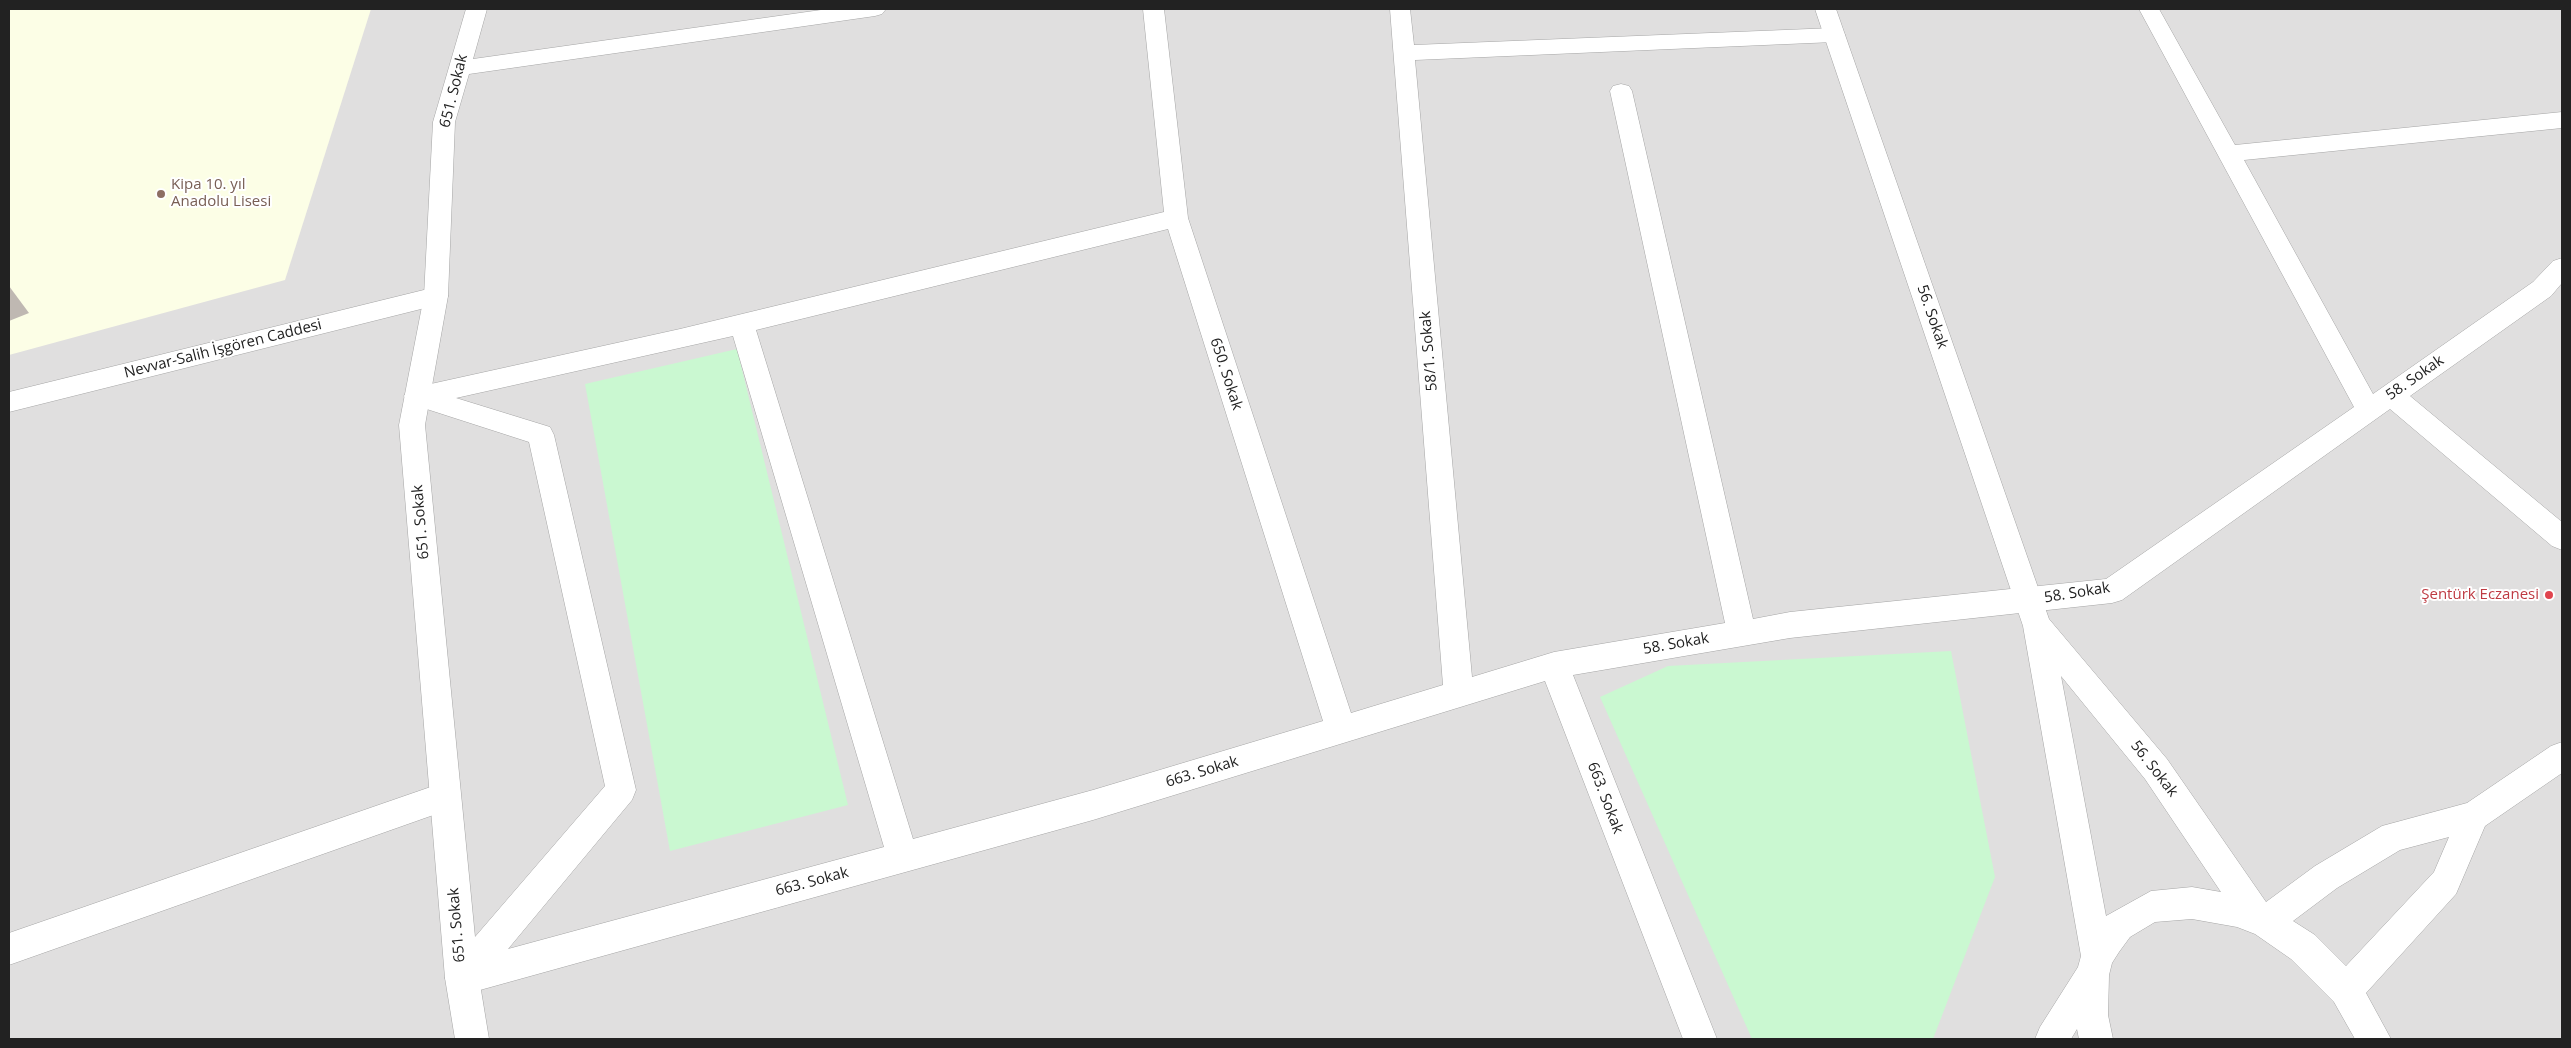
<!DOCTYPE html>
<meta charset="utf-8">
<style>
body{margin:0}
#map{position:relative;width:2571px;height:1048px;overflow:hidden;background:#f2efe9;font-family:"Open Sans",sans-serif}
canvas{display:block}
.frame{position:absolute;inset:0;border:10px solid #222;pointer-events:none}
</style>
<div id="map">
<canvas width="2571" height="1048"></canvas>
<div class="frame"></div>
</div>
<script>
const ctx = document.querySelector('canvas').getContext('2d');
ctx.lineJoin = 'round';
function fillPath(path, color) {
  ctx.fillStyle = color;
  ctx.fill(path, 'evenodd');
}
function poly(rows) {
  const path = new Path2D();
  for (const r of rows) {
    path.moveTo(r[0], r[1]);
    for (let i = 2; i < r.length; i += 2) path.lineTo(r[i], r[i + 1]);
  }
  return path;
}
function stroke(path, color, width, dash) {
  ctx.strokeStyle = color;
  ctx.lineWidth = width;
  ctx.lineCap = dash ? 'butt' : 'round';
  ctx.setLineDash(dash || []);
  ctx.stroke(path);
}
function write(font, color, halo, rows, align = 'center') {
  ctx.font = font + ' "Open Sans",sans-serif';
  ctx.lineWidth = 4;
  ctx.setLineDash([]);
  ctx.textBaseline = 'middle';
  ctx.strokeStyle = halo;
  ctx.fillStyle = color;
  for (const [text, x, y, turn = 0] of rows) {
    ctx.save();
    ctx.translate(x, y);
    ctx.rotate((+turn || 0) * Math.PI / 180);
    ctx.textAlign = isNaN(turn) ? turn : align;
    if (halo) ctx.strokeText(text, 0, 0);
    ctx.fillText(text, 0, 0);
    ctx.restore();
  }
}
fillPath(poly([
 [9,9,2562,9,2562,1039,9,1039]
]), '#e0dfdf');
fillPath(poly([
 [9,9,371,9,285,280,9,355]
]), '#fcfee6');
fillPath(poly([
 [737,349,848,805,670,851,585,384],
 [1951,651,1995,877,1933,1039,1752,1039,1600,697,1668,666]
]), '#caf8d1');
fillPath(poly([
 [9,286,29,313,9,321]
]), '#bfb8b2');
const minor = poly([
 [1143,9,1164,9,1188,218,1351,713,1443,685,1390,9,1410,9,1414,45,1834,28,1842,30,1845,35,1842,40,1834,42,1415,60,1472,677,1554,652,1725,623,1610,91,1613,86,1621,84,1629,86,1632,91,1753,619,1790,612,2106,579,2354,407,2139,9,2159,9,2235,145,2562,112,2562,128,2244,160,2373,394,2533,282,2553,261,2562,258,2562,283,2551,296,2410,396,2562,522,2562,550,2552,546,2390,409,2122,600,2112,603,1790,638,1573,675,1717,1039,1683,1039,1545,681,1093,820,462,995,450,990,445,978,450,966,605,786,529,442,408,403,404,396,408,389,680,329,1164,212,1143,9],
 [1168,229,1323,721,1093,790,913,839,756,330,1168,229],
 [733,336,884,847,508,949,632,800,636,790,554,435,550,427,456,398,733,336],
 [436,287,445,289,448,296,445,303,9,412,9,392,436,287],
 [445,782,456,787,460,797,456,807,9,965,9,933,445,782]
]);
const tertiary = poly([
 [466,9,487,9,473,59,828,9,886,9,882,14,875,16,469,74,455,122,448,296,425,425,479,978,489,1039,455,1039,445,978,399,425,424,296,433,122,466,9],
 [1815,9,1836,9,2049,619,2167,759,2266,902,2315,866,2382,826,2467,803,2551,746,2562,742,2562,773,2485,826,2456,894,2366,993,2391,1039,2355,1039,2334,1002,2291,959,2255,934,2237,927,2192,919,2155,922,2130,937,2119,952,2112,963,2109,975,2108,1015,2113,1039,2079,1039,2077,1029,2071,1039,2035,1039,2040,1027,2078,967,2081,956,2023,626,1815,9],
 [2061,676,2145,779,2221,892,2192,887,2151,891,2106,916,2061,676],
 [2449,837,2434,872,2346,966,2315,935,2293,921,2337,888,2400,850,2449,837]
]);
stroke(minor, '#a6a6a6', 1);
stroke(tertiary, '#a6a6a6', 1);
fillPath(minor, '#fff');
fillPath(tertiary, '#fff');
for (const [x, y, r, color] of [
 [161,194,5,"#8d6e63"],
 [2549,595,5,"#e0444e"]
]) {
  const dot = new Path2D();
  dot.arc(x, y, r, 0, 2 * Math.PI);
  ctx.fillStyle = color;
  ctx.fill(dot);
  stroke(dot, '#fff', 2);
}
write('15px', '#222', '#fff', [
 ["651. Sokak",454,91,-76],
 ["56. Sokak",1932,317,71],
 ["Nevvar-Salih İşgören Caddesi",223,349,-14],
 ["58/1. Sokak",1429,351,-95],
 ["650. Sokak",1226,374,72],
 ["58. Sokak",2415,378,-35],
 ["651. Sokak",421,522,-95],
 ["58. Sokak",2077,593,-9],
 ["58. Sokak",1676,644,-10],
 ["56. Sokak",2154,769,52],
 ["663. Sokak",1202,772,-17],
 ["663. Sokak",1605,798,69],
 ["663. Sokak",812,882,-15],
 ["651. Sokak",457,925,-95]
]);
write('15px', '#785e54', '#fff', [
 ["Kipa 10. yıl",171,185],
 ["Anadolu Lisesi",171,202]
], 'left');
write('15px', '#be3a42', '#fff', [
 ["Şentürk Eczanesi",2539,595]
], 'right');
</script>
